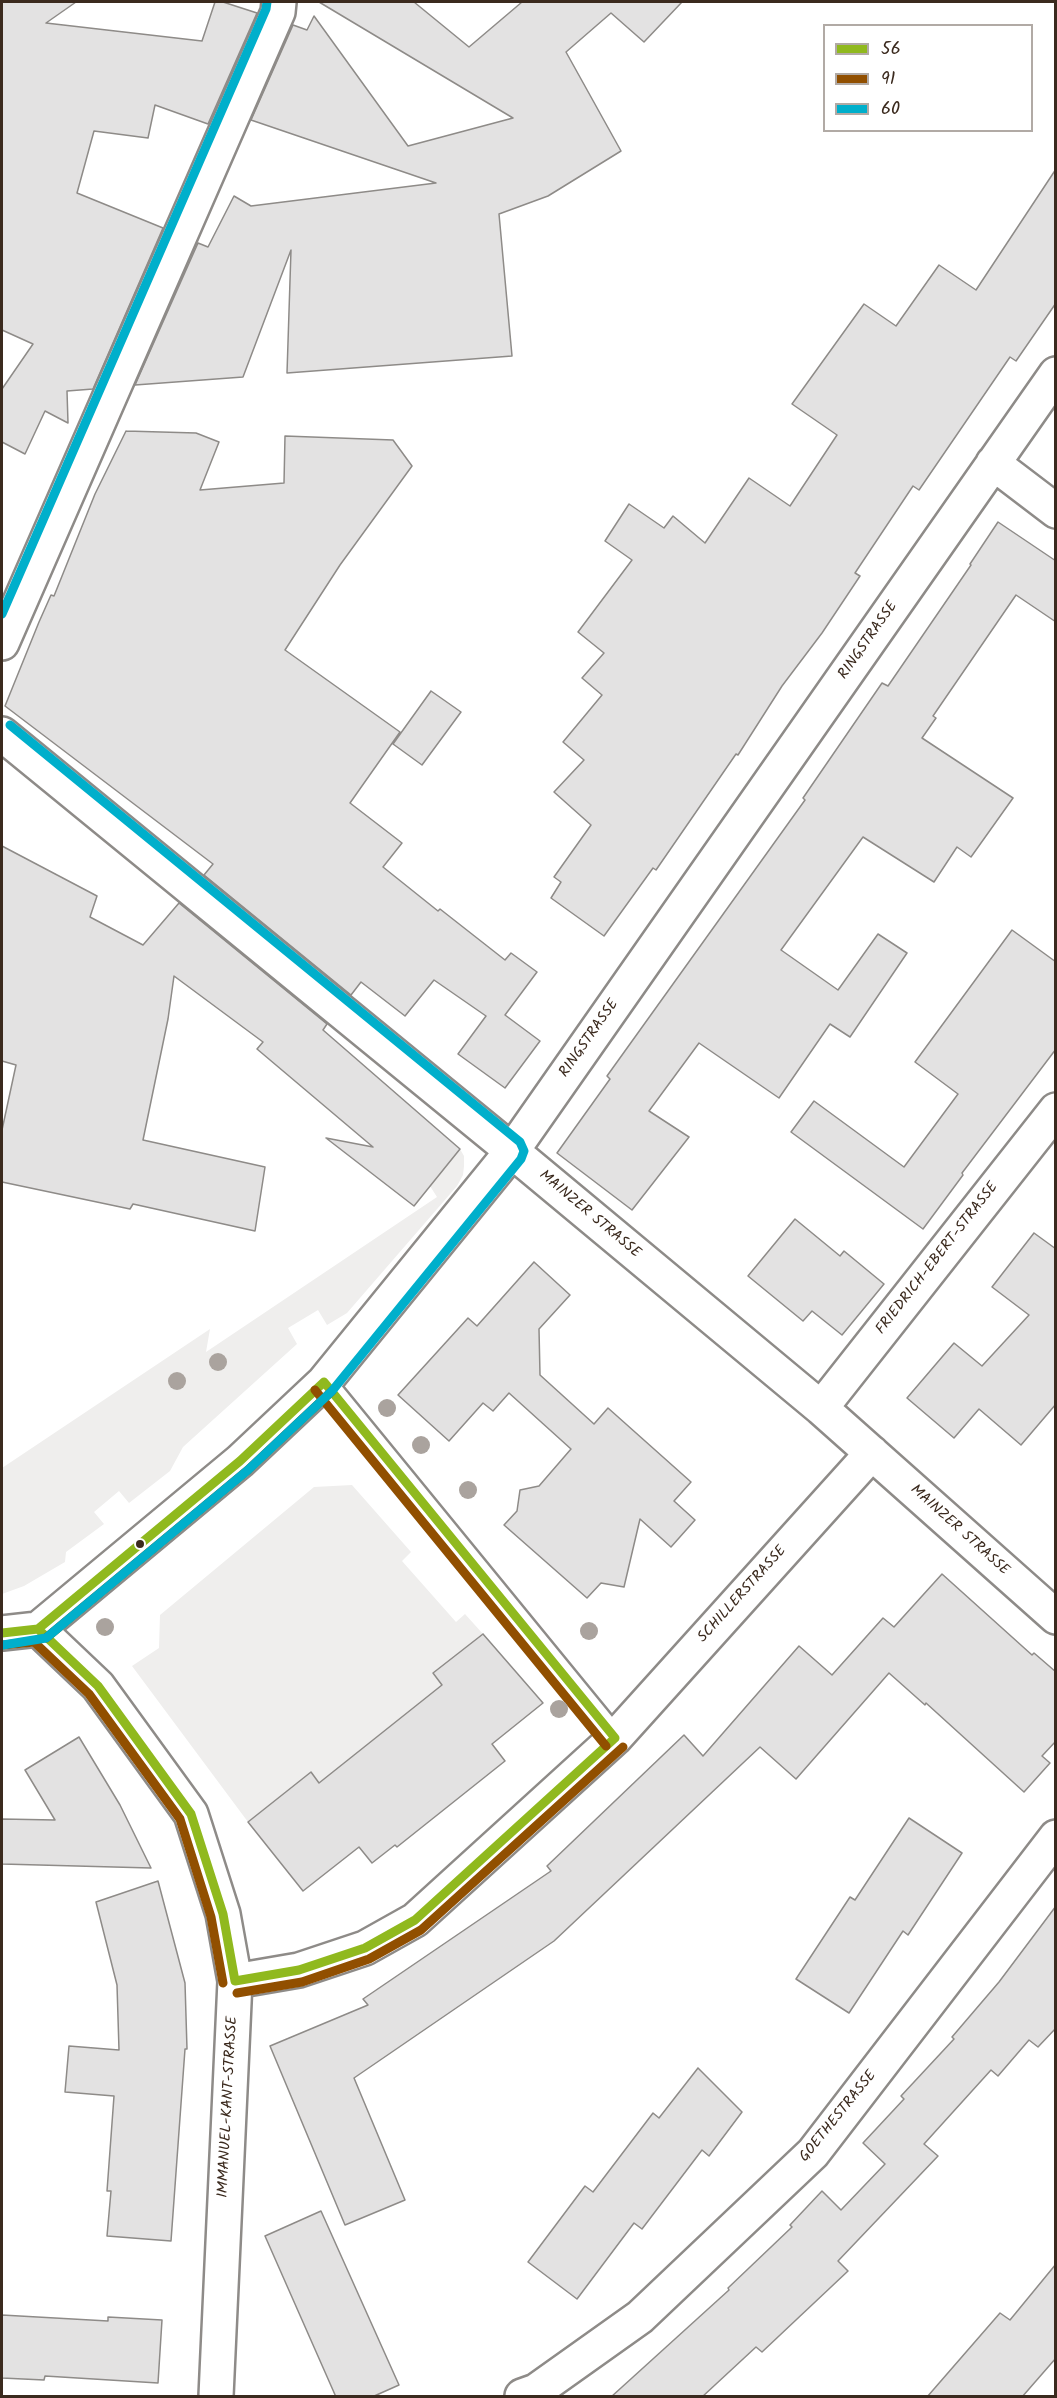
<!DOCTYPE html>
<style>
body{margin:0}
#map{position:relative;width:1057px;height:2398px;overflow:hidden;background:#fff;font-family:Kalam,sans-serif}
canvas{display:block}
.frame{position:absolute;inset:0;border:3px solid #3b2a1e;pointer-events:none}
.legend{position:absolute;left:823px;top:24px;width:210px;height:108px;box-sizing:border-box;background:#fff;border:2px solid #b1aaa5;margin:0;padding:8px 10px;list-style:none;font-size:18px;color:#3b2a1e}
.legend li{display:flex;align-items:center;gap:12px;height:30px}
.legend b{width:30px;border:2px solid #b1aaa5}
</style>
<div id="map">
<canvas width="1057" height="2398"></canvas>
<div class="frame"></div>
<ul class="legend">
<li><b style="height:8px;background:#90b91e"></b>56</li>
<li><b style="height:8px;background:#914f00"></b>91</li>
<li><b style="height:8px;background:#00afcb"></b>60</li>
</ul>
</div>
<script>
const ctx = document.querySelector('canvas').getContext('2d');
ctx.lineJoin = 'round';
function fillPath(path, color) {
  ctx.fillStyle = color;
  ctx.fill(path, 'evenodd');
}
function poly(rows) {
  const path = new Path2D();
  for (const r of rows) {
    path.moveTo(r[0], r[1]);
    for (let i = 2; i < r.length; i += 2) path.lineTo(r[i], r[i + 1]);
  }
  return path;
}
function stroke(path, color, width, dash) {
  ctx.strokeStyle = color;
  ctx.lineWidth = width;
  ctx.lineCap = dash ? 'butt' : 'round';
  ctx.setLineDash(dash || []);
  ctx.stroke(path);
}
function write(font, color, halo, rows, align = 'center') {
  ctx.font = font + ' Kalam,sans-serif';
  ctx.lineWidth = 4.5;
  ctx.setLineDash([]);
  ctx.textBaseline = 'middle';
  ctx.strokeStyle = halo;
  ctx.fillStyle = color;
  for (const [text, x, y, turn = 0] of rows) {
    ctx.save();
    ctx.translate(x, y);
    ctx.rotate((+turn || 0) * Math.PI / 180);
    ctx.textAlign = isNaN(turn) ? turn : align;
    if (halo) ctx.strokeText(text, 0, 0);
    ctx.fillText(text, 0, 0);
    ctx.restore();
  }
}
fillPath(poly([
 [460,1149,464,1156,464,1166,463,1175,457,1186,347,1313,327,1325,318,1310,288,1328,297,1344,183,1447,170,1471,129,1503,119,1491,94,1512,104,1524,66,1552,65,1562,24,1586,2,1594,2,1468,210,1329,206,1352,437,1197,430,1186],
 [352,1485,411,1552,402,1561,456,1622,465,1614,483,1634,434,1673,442,1685,319,1783,311,1773,248,1822,132,1666,159,1648,160,1615,314,1487]
]), '#efeeed');
const building = poly([
 [2,2,76,2,46,23,202,41,215,2,223,2,257,13,208,124,155,105,148,138,94,131,77,193,163,228,93,389,67,391,68,423,45,411,25,454,2,442,2,389,33,344,2,330,2,2],
 [319,2,414,2,469,47,522,2,682,2,644,42,611,13,566,52,621,151,548,196,499,214,512,356,287,373,291,250,243,377,135,385,198,243,208,247,234,196,251,206,436,183,251,120,293,25,307,30,314,16,408,146,513,118,319,2],
 [1056,169,1056,303,1016,361,1010,357,919,490,913,486,855,573,860,576,822,633,782,686,738,755,736,754,656,870,653,868,604,936,551,898,561,882,554,877,591,825,554,792,584,760,563,742,602,695,582,678,604,653,578,632,632,560,605,541,629,504,664,528,673,516,705,543,749,478,790,506,837,435,792,404,864,304,896,326,939,265,976,290,1056,169],
 [126,431,196,433,219,442,200,490,284,483,285,436,393,440,412,466,340,565,285,650,400,732,350,803,402,843,383,867,438,911,440,909,505,960,511,953,537,972,505,1015,540,1041,505,1088,458,1054,486,1016,434,980,405,1016,361,982,351,995,204,875,213,864,5,706,39,622,51,595,54,596,95,494,126,431],
 [998,522,1056,561,1056,622,1016,595,933,716,936,718,922,738,1013,798,971,857,957,847,934,882,863,837,781,950,838,990,878,934,907,953,850,1037,830,1024,779,1098,699,1043,649,1111,689,1137,632,1210,557,1153,610,1079,607,1076,805,800,803,798,882,683,888,686,971,565,970,564,998,522],
 [431,691,461,712,422,765,393,744,431,691],
 [2,846,97,896,90,917,143,945,179,903,327,1024,323,1030,460,1149,414,1206,326,1138,373,1147,257,1049,263,1042,174,976,168,1019,143,1140,265,1167,255,1231,133,1204,130,1209,2,1182,2,1130,16,1065,2,1061,2,846],
 [1012,930,1056,962,1056,1049,962,1173,963,1175,923,1229,791,1132,814,1101,904,1167,958,1094,915,1062,1012,930],
 [795,1219,840,1256,844,1251,884,1284,842,1335,812,1311,803,1321,748,1276,795,1219],
 [1034,1233,1056,1249,1056,1404,1021,1445,979,1409,954,1438,907,1398,954,1343,982,1366,1029,1315,992,1287,1034,1233],
 [534,1262,570,1295,539,1329,540,1375,594,1424,608,1408,691,1482,674,1501,695,1520,671,1547,640,1519,624,1587,601,1583,587,1598,504,1525,517,1511,520,1490,539,1486,571,1449,509,1393,493,1411,483,1403,449,1441,398,1395,468,1318,477,1326,534,1262],
 [942,1574,1032,1655,1034,1653,1056,1672,1056,1741,1042,1756,1050,1763,1024,1792,926,1703,925,1705,889,1673,796,1779,760,1747,554,1941,354,2078,405,2200,345,2225,270,2046,368,2005,363,1999,551,1871,547,1866,684,1735,703,1756,799,1646,832,1675,883,1618,894,1627,942,1574],
 [483,1634,543,1703,492,1744,505,1761,397,1847,395,1845,372,1863,359,1847,303,1891,248,1822,311,1772,319,1783,442,1685,433,1673,483,1634],
 [79,1737,120,1805,151,1868,2,1864,2,1819,55,1820,25,1770,79,1737],
 [909,1818,962,1853,908,1935,903,1931,849,2013,796,1979,850,1897,855,1900,909,1818],
 [158,1881,185,1983,187,2049,185,2049,171,2241,107,2236,111,2191,107,2191,114,2096,65,2092,69,2046,119,2050,117,1985,96,1902,158,1881],
 [1056,1906,1056,2028,1038,2047,1029,2040,998,2076,991,2070,924,2144,938,2156,838,2261,848,2271,762,2352,756,2347,702,2397,611,2397,729,2290,728,2288,792,2227,790,2225,822,2191,841,2210,885,2164,863,2143,904,2099,901,2096,954,2039,952,2037,999,1982,1056,1906],
 [698,2068,742,2112,709,2156,702,2150,642,2229,634,2223,577,2299,528,2262,585,2186,593,2192,653,2113,659,2118,698,2068],
 [321,2211,399,2385,372,2397,336,2397,265,2236,321,2211],
 [1056,2264,1056,2358,1022,2397,927,2397,1000,2313,1010,2320,1056,2264],
 [2,2315,108,2321,108,2317,162,2320,158,2383,45,2376,44,2380,2,2378,2,2315]
]);
fillPath(building, '#e3e2e2');
stroke(building, '#8e8b88', 1.5);
const service = poly([
 [324,1382,615,1738]
]);
const minor = poly([
 [993,463,1056,511],
 [2,734,512,1151,821,1408,1056,1617],
 [821,1408,1056,1110],
 [38,1629,240,1461,324,1382,512,1151,1056,374],
 [2,1633,38,1629,98,1686,191,1814,223,1914,235,1981,216,2396],
 [235,1981,299,1970,365,1948,415,1920,615,1738,872,1453],
 [522,2396,536,2391,640,2317,813,2153,1056,1837]
]);
const secondary = poly([
 [2,643,278,12,279,2]
]);
stroke(service, '#8e8b88', 27);
stroke(minor, '#8e8b88', 38);
stroke(secondary, '#8e8b88', 38);
stroke(service, '#fff', 22);
stroke(minor, '#fff', 33);
stroke(secondary, '#fff', 33);
stroke(poly([
 [324,1382,615,1738],
 [38,1629,240,1461,324,1382],
 [2,1633,38,1629,98,1686,191,1814,223,1914,235,1981],
 [235,1981,299,1970,365,1948,415,1920,615,1738]
]), '#90b91e', 9);
stroke(poly([
 [315,1390,606,1746],
 [46,1638,248,1470,332,1391],
 [3,1645,34,1642,89,1694,180,1819,211,1917,223,1983],
 [237,1993,302,1982,369,1959,421,1930,623,1747]
]), '#914f00', 9);
stroke(poly([
 [2,614,266,9,267,2],
 [3,1645,46,1638,248,1470,332,1391,521,1159,524,1151,520,1142,10,725]
]), '#00afcb', 9);
ctx.fillStyle = '#aaa39e';
for (const [x, y] of [
 [218,1362],
 [177,1381],
 [387,1408],
 [421,1445],
 [468,1490],
 [105,1627],
 [589,1631],
 [559,1709]
]) {
  ctx.beginPath();
  ctx.arc(x, y, 9, 0, 2 * Math.PI);
  ctx.fill();
}
for (const [x, y, r, color] of [
 [140,1544,5,"#3b2a1e"]
]) {
  const dot = new Path2D();
  dot.arc(x, y, r, 0, 2 * Math.PI);
  ctx.fillStyle = color;
  ctx.fill(dot);
  stroke(dot, '#fff', 2);
}
write('15px', '#3b2a1e', '#fff', [
 ["RINGSTRASSE",869,641,-55],
 ["RINGSTRASSE",590,1039,-55],
 ["MAINZER STRASSE",589,1215,40],
 ["FRIEDRICH-EBERT-STRASSE",938,1259,-52],
 ["MAINZER STRASSE",959,1531,42],
 ["SCHILLERSTRASSE",743,1595,-48],
 ["IMMANUEL-KANT-STRASSE",229,2107,-87],
 ["GOETHESTRASSE",839,2117,-51]
]);
</script>
